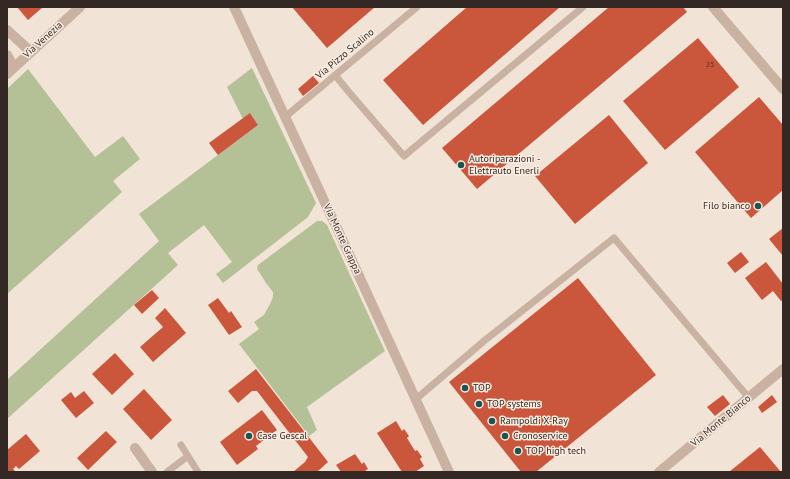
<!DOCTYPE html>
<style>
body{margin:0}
#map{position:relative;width:790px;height:479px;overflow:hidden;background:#f1e3d6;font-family:"PT Sans",sans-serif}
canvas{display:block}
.frame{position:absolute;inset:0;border:8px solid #332824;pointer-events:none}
</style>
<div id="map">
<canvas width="790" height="479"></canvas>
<div class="frame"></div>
</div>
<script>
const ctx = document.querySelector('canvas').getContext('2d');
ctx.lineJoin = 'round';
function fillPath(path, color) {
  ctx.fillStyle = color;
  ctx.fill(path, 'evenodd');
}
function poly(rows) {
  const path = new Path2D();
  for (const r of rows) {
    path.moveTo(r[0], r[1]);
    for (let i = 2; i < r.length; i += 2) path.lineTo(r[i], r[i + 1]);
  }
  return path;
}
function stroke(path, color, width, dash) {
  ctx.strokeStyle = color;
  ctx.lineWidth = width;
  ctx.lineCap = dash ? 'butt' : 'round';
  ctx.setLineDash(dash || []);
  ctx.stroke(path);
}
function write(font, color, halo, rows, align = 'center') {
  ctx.font = font + ' "PT Sans",sans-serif';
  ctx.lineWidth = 3;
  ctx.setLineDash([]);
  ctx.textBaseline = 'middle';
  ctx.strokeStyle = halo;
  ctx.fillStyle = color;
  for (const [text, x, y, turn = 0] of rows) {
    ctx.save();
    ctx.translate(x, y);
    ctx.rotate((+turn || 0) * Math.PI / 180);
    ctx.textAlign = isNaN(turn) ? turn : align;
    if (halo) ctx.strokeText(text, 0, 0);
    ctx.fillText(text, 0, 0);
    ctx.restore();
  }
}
fillPath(poly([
 [252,68,316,203,308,217,223,283,216,274,232,262,204,225,168,253,178,265,7,419,7,380,159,241,139,214,258,125,250,113,243,119,227,87],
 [28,69,95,157,123,136,140,159,113,181,122,192,7,294,7,89],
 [317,221,322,221,327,225,385,351,307,407,317,430,309,436,239,344,259,329,254,322,264,315,270,304,273,297,273,292,266,283,257,269,258,265]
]), '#b4c096');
fillPath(poly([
 [17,7,43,7,28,20],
 [292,7,375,7,327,48],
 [467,7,560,7,423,125,383,80],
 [609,7,683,7,687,12,477,189,442,148],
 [698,38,739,87,665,150,623,101],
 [313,76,319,83,303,96,298,89],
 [759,97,783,125,783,190,751,218,695,152],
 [250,113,258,125,218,155,209,143],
 [609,115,648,163,575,224,535,176],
 [783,228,783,256,769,239],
 [741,252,749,262,735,273,727,263],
 [766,262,783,284,783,300,781,301,773,291,762,300,745,278],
 [578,278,656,375,536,472,521,472,449,382],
 [152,290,159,298,142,314,134,305],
 [218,298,229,313,231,311,242,327,229,335,208,305],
 [165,308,186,333,153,362,140,347,163,327,155,318],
 [115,353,134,374,112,395,92,374],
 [256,369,328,462,317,472,293,472,305,462,308,457,257,391,252,391,238,403,228,391],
 [144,389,172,420,151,440,123,409],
 [84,391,94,403,76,418,61,400,71,392,75,398],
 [723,395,730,404,715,416,707,407],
 [772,395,777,402,762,413,758,407],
 [262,410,277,430,256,446,258,449,237,465,220,442],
 [396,421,402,431,404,429,409,436,407,438,415,451,417,450,422,457,420,459,424,466,415,472,402,472,377,433],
 [106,431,117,442,88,470,77,458],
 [26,434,40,451,19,469,16,466,13,469,16,472,7,472,7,450],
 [760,447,781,472,729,472],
 [355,454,362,464,364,462,368,469,365,471,366,472,341,472,336,465]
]), '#ca563b');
stroke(poly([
 [335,75,348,91,404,156,583,7],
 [285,117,417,7],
 [416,399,484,341,614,238,749,398],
 [181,445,198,472],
 [167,472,188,456]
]), '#c9b2a2', 7);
stroke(poly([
 [234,7,348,252,449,472],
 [713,7,783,89],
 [7,30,31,52],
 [7,55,14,67],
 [7,74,80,7],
 [135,448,152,472],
 [659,472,783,369]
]), '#c9b2a2', 10);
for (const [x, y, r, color] of [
 [461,165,4,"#195555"],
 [758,206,4,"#195555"],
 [465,388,4,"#195555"],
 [479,404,4,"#195555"],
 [492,421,4,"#195555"],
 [249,436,4,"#195555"],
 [505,436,4,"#195555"],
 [518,451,4,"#195555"]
]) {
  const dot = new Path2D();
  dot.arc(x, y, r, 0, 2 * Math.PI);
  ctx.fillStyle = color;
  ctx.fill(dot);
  stroke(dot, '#f9ede2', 1.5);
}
write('8px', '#59342a', null, [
 ["25",710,65]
]);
write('10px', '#332824', '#f9ede2', [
 ["Via Venezia",43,40,-42],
 ["Via Pizzo Scalino",345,54,-40],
 ["Via Monte Grappa",342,239,65],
 ["Via Monte Bianco",721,421,-40]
]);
write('10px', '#332824', '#f9ede2', [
 ["Autoriparazioni -",469,159],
 ["Elettrauto Enerli",469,171],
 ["Filo bianco",750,206,"right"],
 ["TOP",473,388],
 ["TOP systems",487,404],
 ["Rampoldi X-Ray",500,421],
 ["Case Gescal",257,436],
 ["Cronoservice",513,436],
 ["TOP high tech",526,451]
], 'left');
</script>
